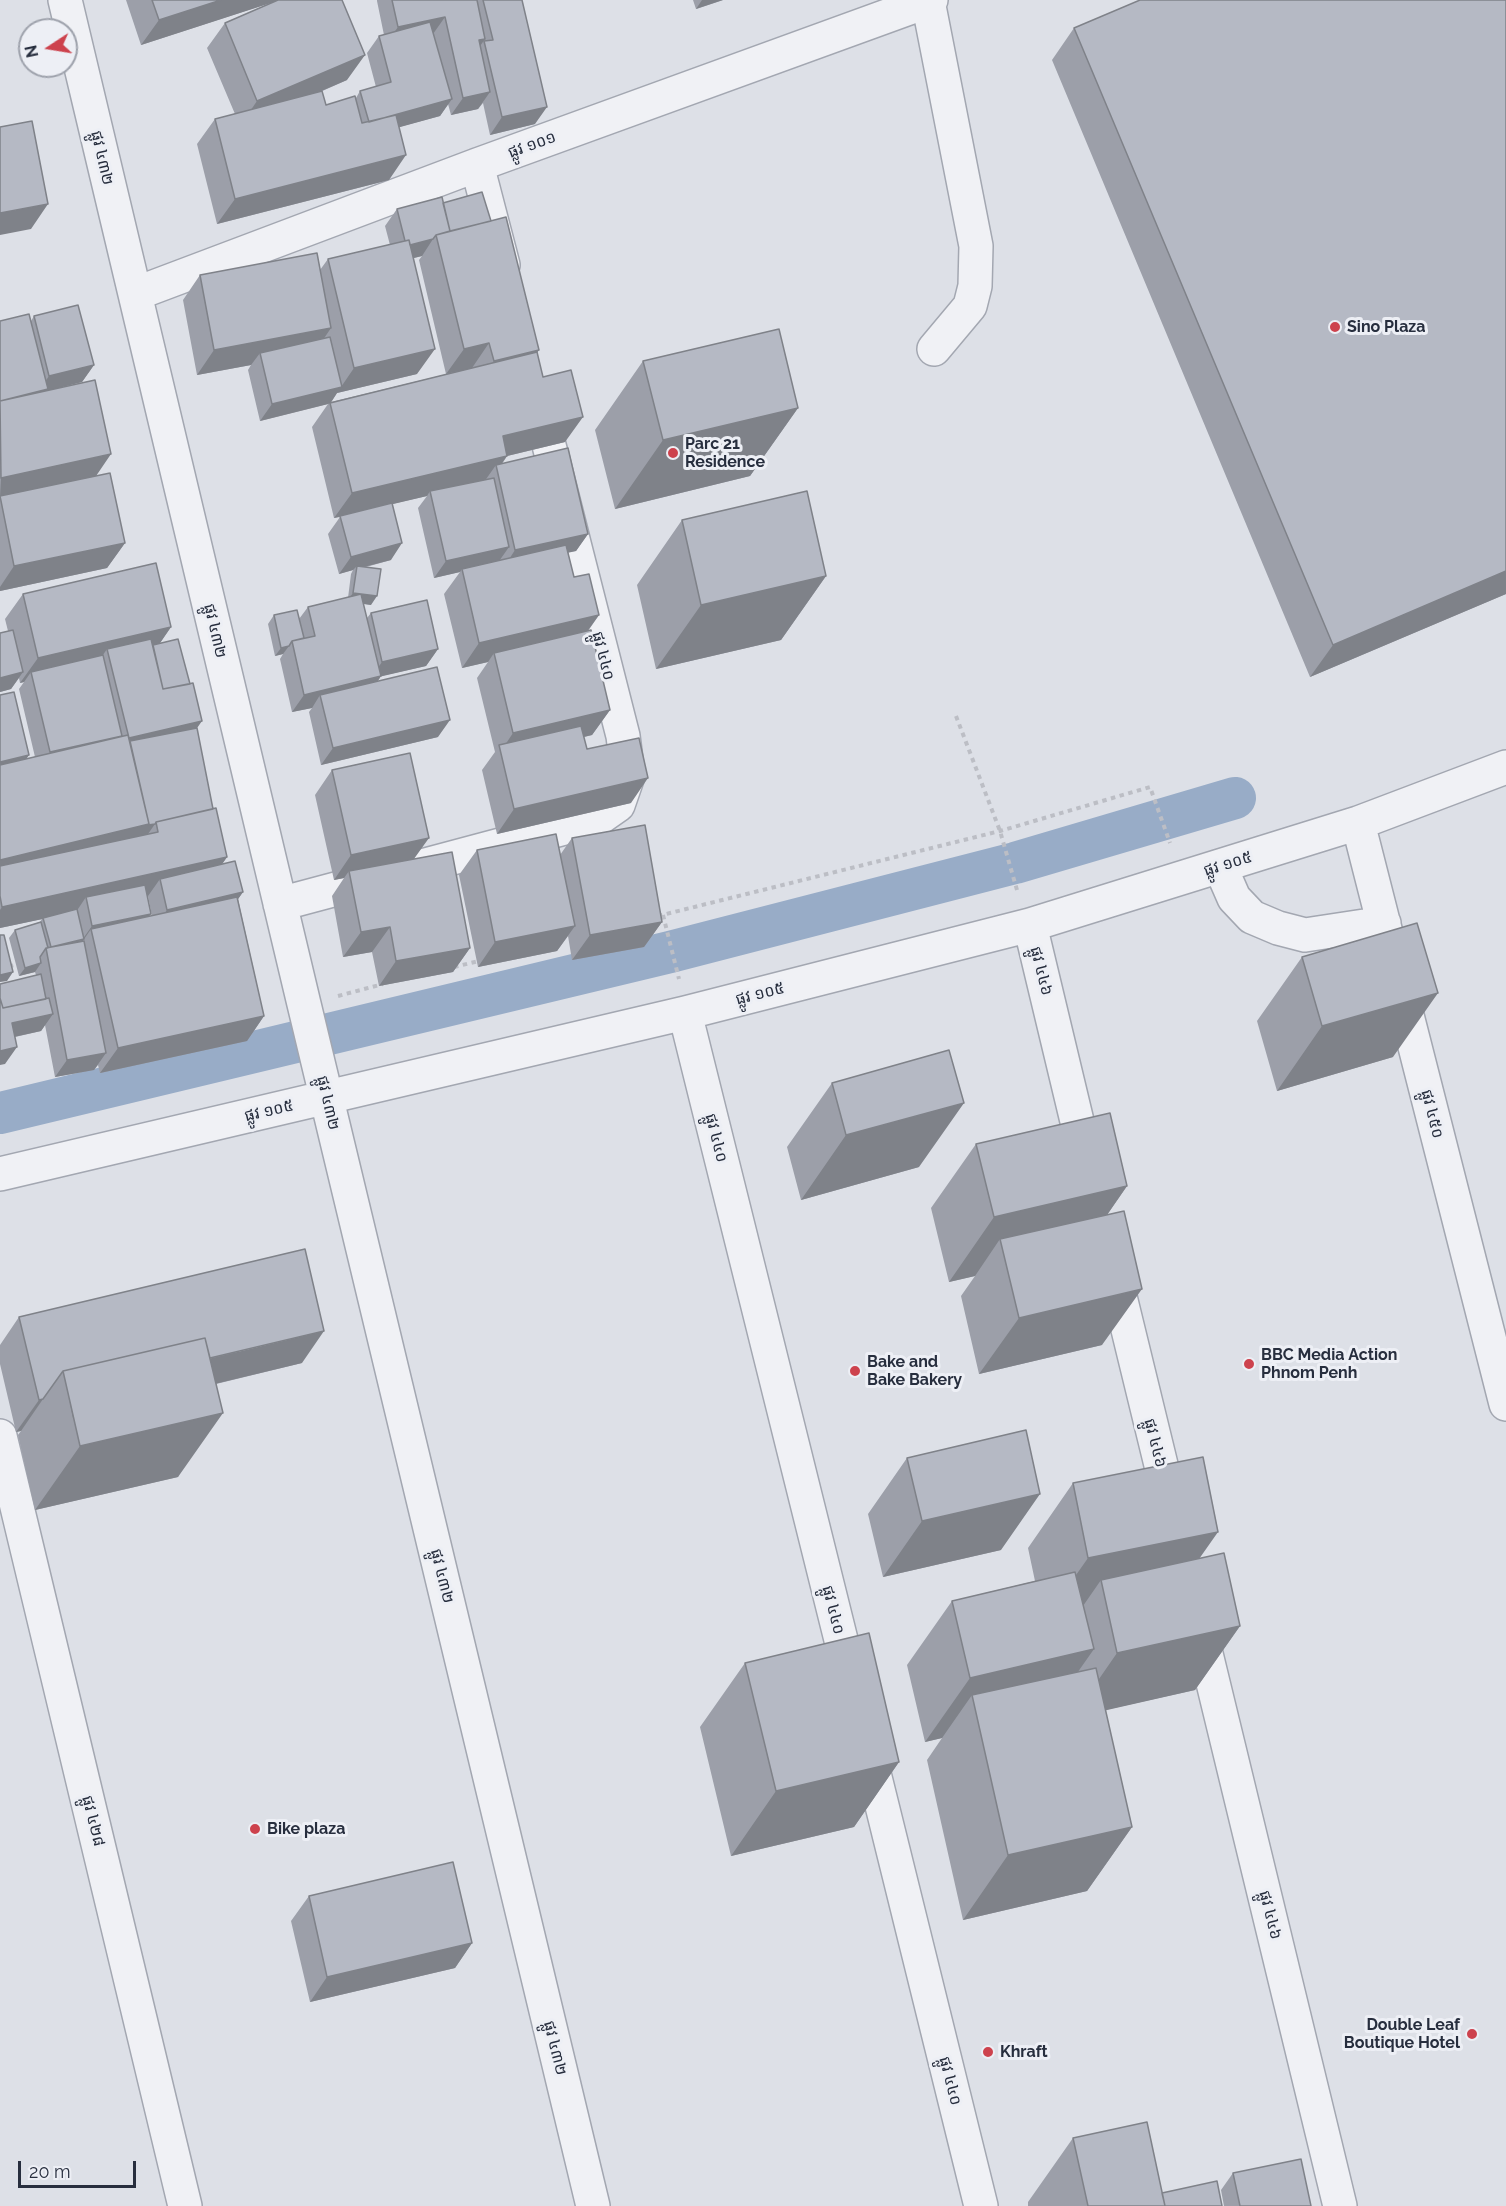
<!DOCTYPE html>
<meta charset="utf-8">
<style>
body{margin:0}
#map{position:relative;width:1506px;height:2206px;overflow:hidden;background:#dde0e7;font-family:Raleway,sans-serif}
canvas{display:block}
.north{position:absolute;left:18px;top:18px;width:60px;height:60px;box-sizing:border-box;background:#edeff5;border:2px solid #9ea2ac;border-radius:50%;rotate:258deg;font-size:16px;font-weight:700;line-height:24px;text-align:center;color:#272e3e}
.north::after{content:'';display:block;margin:auto;width:21px;height:27px;background:#cd424d;clip-path:polygon(50% 0,100% 100%,50% 72%,0 100%)}
.scale{position:absolute;left:18px;top:2161px;width:118px;height:27px;box-sizing:border-box;border:3px solid #272e3e;border-top:0;padding-left:8px;font-size:18px;line-height:21px;white-space:nowrap;color:#272e3e;-webkit-text-stroke:4px #edeff5;paint-order:stroke}
</style>
<div id="map">
<canvas width="1506" height="2206"></canvas>
<div class="north">N</div>
<div class="scale">20 m</div>
</div>
<script>
const ctx = document.querySelector('canvas').getContext('2d');
ctx.lineJoin = 'round';
function poly(rows) {
  const path = new Path2D();
  for (const r of rows) {
    path.moveTo(r[0], r[1]);
    for (let i = 2; i < r.length; i += 2) path.lineTo(r[i], r[i + 1]);
  }
  return path;
}
function stroke(path, color, width, dash) {
  ctx.strokeStyle = color;
  ctx.lineWidth = width;
  ctx.lineCap = dash ? 'butt' : 'round';
  ctx.setLineDash(dash || []);
  ctx.stroke(path);
}
function fillPath(path, color) {
  ctx.fillStyle = color;
  ctx.fill(path, 'evenodd');
}
function write(font, color, halo, rows, align = 'center') {
  ctx.font = font + ' Raleway,"Noto Sans Khmer",sans-serif';
  ctx.lineWidth = 6;
  ctx.setLineDash([]);
  ctx.textBaseline = 'middle';
  ctx.strokeStyle = halo;
  ctx.fillStyle = color;
  for (const [text, x, y, turn = 0] of rows) {
    ctx.save();
    ctx.translate(x, y);
    ctx.rotate((+turn || 0) * Math.PI / 180);
    ctx.textAlign = isNaN(turn) ? turn : align;
    if (halo) ctx.strokeText(text, 0, 0);
    ctx.fillText(text, 0, 0);
    ctx.restore();
  }
}
stroke(poly([
 [0,1113,670,952,1015,863,1235,798]
]), '#98acc7', 42);
const minor = poly([
 [65,0,304,1004,593,2206],
 [928,1,976,246,975,286,970,306,934,349],
 [477,165,503,265],
 [135,294,477,165,931,0],
 [1358,823,1506,1404],
 [1220,866,1234,898,1252,917,1278,928,1305,935,1384,923],
 [280,904,598,819,618,805,628,776,623,736,538,402],
 [1030,925,1087,1163],
 [685,1013,852,1684],
 [0,1174,685,1013,1030,925,1358,823,1506,767],
 [1114,1272,1172,1510],
 [0,1436,185,2206],
 [1199,1625,1340,2206],
 [868,1749,981,2206]
]);
stroke(minor, '#a3a7b1', 36);
stroke(poly([
 [956,716,1000,831,1017,890],
 [663,915,679,979],
 [658,916,1000,831,1150,787,1170,843],
 [454,967,479,961],
 [0,968,20,964],
 [338,996,383,984]
]), '#bcbec5', 4, [4.5, 4.5]);
stroke(minor, '#f0f1f5', 33);
fillPath(poly([
 [126,0,342,0,347,80,320,92,326,105,356,98,360,91,376,87,367,53,379,36,384,35,377,1,377,0,522,0,535,124,490,135,483,103,478,109,451,115,448,104,440,116,399,127,389,180,217,224,197,144,215,119,235,114,207,48,225,23,273,2,141,45],
 [693,0,723,0,696,9],
 [1506,0,1506,594,1310,677,1052,60,1074,28],
 [443,203,491,221,537,353,543,377,565,442,507,456,502,464,588,534,576,551,568,552,574,577,599,615,588,631,610,710,592,735,584,737,587,749,631,803,497,834,482,770,495,752,477,678,488,662,462,668,444,594,460,572,434,578,418,508,427,496,392,504,391,560,366,567,371,605,363,604,367,618,371,613,438,649,426,666,381,676,378,681,438,737,321,765,309,712,312,708,292,712,280,659,283,654,275,656,268,624,274,615,299,619,308,607,348,598,351,574,353,570,339,574,328,534,340,517,334,518,312,427,328,404,260,421,248,370,251,365,197,375,183,300,200,275,320,270,328,259,390,245,385,226,397,209],
 [422,256,419,260,446,374,472,368,331,402,337,393,417,374,413,258],
 [34,316,94,365,82,382,57,388,125,543,107,568,0,591,0,321,31,321],
 [643,361,798,408,750,476,615,509,595,430],
 [682,520,826,576,781,640,656,669,637,585],
 [23,594,171,627,159,644,197,728,213,809,227,857,222,864,243,892,238,899,264,1016,247,1041,100,1073,98,1065,94,1070,55,1077,45,1025,41,1031,15,1037,5,1064,36,975,35,972,19,976,9,938,15,930,40,922,42,919,0,928,0,695,29,755,26,759,35,757,19,689,24,682,20,683,19,678,11,689,0,692,0,633,8,631,5,619],
 [147,896,148,896,152,916,149,916],
 [332,770,415,859,470,948,453,972,379,986,372,952,343,957,332,896,344,878,334,880,315,795],
 [572,838,662,922,644,947,572,960,568,936,557,951,478,967,459,875,477,850,560,855],
 [1302,957,1393,1057,1277,1091,1257,1021],
 [832,1083,919,1167,801,1200,787,1147],
 [976,1144,1127,1186,1107,1215,1102,1345,979,1374,961,1296,975,1276,949,1282,931,1208],
 [19,1317,302,1363,216,1384,178,1477,35,1510,18,1435,21,1431,16,1432,0,1364,0,1345],
 [907,1458,1001,1550,883,1577,868,1514],
 [1073,1483,1199,1558,1240,1626,1195,1690,1105,1710,1132,1827,1087,1891,963,1920,927,1760,942,1738,925,1742,907,1665,952,1601,1035,1581,1028,1548],
 [745,1663,899,1762,854,1827,731,1856,700,1727],
 [309,1896,472,1943,455,1968,310,2002,291,1921],
 [1073,2138,1162,2193,1222,2206,1028,2206,1028,2202],
 [1233,2173,1311,2206,1224,2206,1221,2190]
]), '#9c9fa9');
fillPath(poly([
 [221,0,280,0,141,45,159,20],
 [702,0,723,0,696,9],
 [445,17,433,34,386,44,398,27],
 [485,39,473,56,479,40],
 [365,55,347,80,240,126,257,101],
 [490,92,478,109,451,115,463,98],
 [452,99,440,116,357,139,369,122],
 [547,107,535,124,490,135,502,117],
 [406,155,389,180,217,224,235,199],
 [48,204,31,229,0,235,0,213],
 [433,239,422,256,394,263,406,246],
 [331,328,314,353,260,353,251,365,197,375,214,350],
 [489,343,472,368,446,374,464,349],
 [435,349,417,374,337,393,330,404,330,403,328,404,260,421,272,404,341,387,354,368],
 [539,350,522,375,476,386,494,361],
 [94,365,82,382,47,391,38,392,49,376],
 [798,408,750,476,615,509,663,440],
 [583,417,565,442,507,456,497,470,496,465,484,482,430,491,427,496,334,518,352,493,503,436],
 [111,454,94,479,0,497,1,478],
 [588,534,576,551,504,567,515,550],
 [125,543,107,568,0,591,0,587,14,566],
 [402,543,391,560,356,569,357,566,353,570,339,574,351,557],
 [509,547,497,564,462,569,460,572,434,578,446,561],
 [1506,571,1506,594,1310,677,1333,645],
 [826,576,781,640,656,669,701,605],
 [353,593,377,596,371,605,347,601],
 [599,615,581,640,494,653,488,662,462,668,479,643],
 [171,627,154,652,107,649,96,665,31,672,24,682,20,683,38,658],
 [289,646,283,654,275,656,281,648],
 [438,649,426,666,370,679,382,662],
 [23,672,11,689,0,692,0,678],
 [381,676,369,694,320,695,312,708,292,712,304,695],
 [610,710,592,735,502,756,501,751,513,733],
 [450,720,438,737,321,765,333,748],
 [202,721,190,738,121,754,128,738],
 [29,755,17,772,0,776,0,762],
 [648,778,631,803,497,834,514,809],
 [149,824,155,824,143,841,0,880,0,860],
 [429,838,411,863,349,871,344,878,334,880,351,855],
 [227,857,210,882,160,879,148,896,89,909,86,897,76,912,0,928,0,910,2,907],
 [243,892,231,909,155,927,167,910],
 [151,914,139,931,91,929,78,948,52,948,82,940,92,926],
 [662,922,644,947,572,960,590,935],
 [575,926,557,951,478,967,495,942],
 [390,927,372,952,343,957,361,932],
 [470,948,453,972,379,986,396,961],
 [41,963,35,972,19,976,25,968],
 [13,972,7,981,0,982,0,975],
 [1438,993,1393,1057,1277,1091,1322,1026],
 [53,1014,41,1031,0,1040,12,1023],
 [264,1016,247,1041,100,1073,118,1048],
 [17,1047,5,1064,0,1065,0,1051],
 [106,1053,94,1070,55,1077,67,1060],
 [964,1103,919,1167,801,1200,846,1135],
 [1127,1186,1082,1251,1000,1239,975,1276,949,1282,994,1217],
 [1142,1289,1102,1345,979,1374,1019,1318],
 [324,1331,302,1363,73,1418,68,1393],
 [43,1399,21,1431,16,1432,39,1400],
 [223,1413,178,1477,35,1510,80,1446],
 [1040,1494,1001,1550,883,1577,922,1521],
 [1218,1532,1173,1596,1101,1580,1076,1616,1043,1622,1088,1558],
 [1240,1626,1195,1690,1072,1718,1117,1653],
 [1094,1649,1049,1713,972,1695,942,1738,925,1742,970,1678],
 [899,1762,854,1827,731,1856,776,1791],
 [1132,1827,1087,1891,963,1920,1008,1855],
 [472,1943,455,1968,310,2002,327,1977]
]), '#7f8289');
const building = poly([
 [152,0,221,0,159,20,152,0],
 [278,0,342,0,365,55,257,101,225,23,278,0],
 [392,0,477,0,485,39,479,40,490,92,463,98,445,17,398,27,392,0],
 [483,0,522,0,547,107,502,117,484,41,493,40,483,0],
 [1140,0,1506,0,1506,571,1333,645,1074,28,1140,0],
 [430,22,452,99,369,122,360,91,391,82,379,36,430,22],
 [322,91,326,105,355,96,362,123,396,115,406,155,235,199,215,119,322,91],
 [32,121,48,204,0,213,0,127,32,121],
 [482,192,491,221,450,231,443,203,482,192],
 [442,197,450,231,436,235,433,239,410,245,409,240,405,241,397,209,442,197],
 [506,217,539,350,494,361,489,343,464,349,436,235,506,217],
 [409,240,435,349,354,368,328,259,409,240],
 [317,253,331,328,214,350,200,275,317,253],
 [78,305,94,365,49,376,34,316,78,305],
 [29,314,48,389,0,401,0,321,29,314],
 [779,329,798,408,663,440,643,361,779,329],
 [330,337,342,387,272,404,260,353,330,337],
 [537,352,543,377,571,370,583,417,503,436,507,456,352,493,330,403,537,352],
 [95,380,111,454,1,478,0,401,95,380],
 [568,448,588,534,515,550,496,465,568,448],
 [110,473,125,543,14,566,0,496,110,473],
 [494,478,509,547,446,561,430,491,494,478],
 [807,491,826,576,701,605,682,520,807,491],
 [392,503,402,543,351,557,340,516,392,503],
 [566,545,574,577,589,574,599,615,479,643,462,569,566,545],
 [156,563,171,627,38,658,23,594,156,563],
 [357,566,381,569,377,596,353,593,357,566],
 [361,594,381,676,304,695,292,641,315,636,308,607,361,594],
 [427,600,438,649,382,662,371,613,427,600],
 [297,610,304,638,292,641,289,646,281,648,274,615,297,610],
 [13,630,23,672,0,678,0,633,13,630],
 [591,630,610,710,513,733,494,653,591,630],
 [151,639,163,689,193,683,202,721,129,738,107,649,151,639],
 [178,639,190,684,163,689,153,645,178,639],
 [103,655,122,736,50,752,31,672,103,655],
 [437,667,450,720,333,748,320,695,437,667],
 [14,692,29,755,0,762,0,695,14,692],
 [581,726,587,749,639,738,648,778,514,809,499,745,581,726],
 [197,728,213,809,156,822,155,824,148,825,149,824,130,741,197,728],
 [128,735,149,824,0,860,0,765,128,735],
 [410,753,429,838,351,855,332,770,410,753],
 [216,808,227,857,2,907,0,896,0,866,158,832,156,822,216,808],
 [645,825,662,922,590,935,572,838,645,825],
 [556,834,575,926,495,942,477,850,556,834],
 [452,852,470,948,396,961,390,927,361,932,349,871,452,852],
 [235,861,243,892,167,910,160,879,235,861],
 [145,885,151,914,92,926,86,897,145,885],
 [237,897,264,1016,118,1048,91,929,237,897],
 [77,909,84,939,51,947,43,918,77,909],
 [41,922,48,948,46,948,40,957,41,963,25,968,15,930,41,922],
 [1417,923,1438,993,1322,1026,1302,957,1417,923],
 [0,935,4,935,13,972,0,975,0,935],
 [84,941,106,1053,67,1060,46,948,84,941],
 [41,974,46,999,3,1008,0,998,0,984,41,974],
 [0,998,3,1008,49,998,53,1014,12,1023,17,1047,0,1051,0,998],
 [949,1050,964,1103,846,1135,832,1083,949,1050],
 [1110,1113,1127,1186,994,1217,976,1144,1110,1113],
 [1124,1211,1142,1289,1019,1318,1000,1239,1124,1211],
 [305,1249,324,1331,210,1358,205,1338,63,1371,43,1399,39,1400,19,1317,305,1249],
 [205,1338,223,1413,80,1446,63,1371,205,1338],
 [1026,1430,1040,1494,922,1521,907,1458,1026,1430],
 [1203,1457,1218,1532,1088,1558,1073,1483,1203,1457],
 [1224,1553,1240,1626,1117,1653,1101,1580,1224,1553],
 [1075,1572,1094,1649,970,1678,952,1601,1075,1572],
 [869,1633,899,1762,776,1791,745,1663,869,1633],
 [1096,1668,1132,1827,1008,1855,972,1695,1096,1668],
 [453,1862,472,1943,327,1977,309,1896,453,1862],
 [1147,2122,1165,2206,1088,2206,1073,2138,1147,2122],
 [1301,2159,1311,2206,1240,2206,1233,2173,1301,2159],
 [1217,2181,1222,2206,1165,2206,1162,2193,1217,2181]
]);
fillPath(building, '#b5b9c4');
stroke(building, '#7f8289', 1.5);
for (const [x, y, r, color] of [
 [1335,327,6,"#cd424d"],
 [673,453,6,"#cd424d"],
 [1249,1364,6,"#cd424d"],
 [855,1371,6,"#cd424d"],
 [255,1829,6,"#cd424d"],
 [1472,2034,6,"#cd424d"],
 [988,2052,6,"#cd424d"]
]) {
  const dot = new Path2D();
  dot.arc(x, y, r, 0, 2 * Math.PI);
  ctx.fillStyle = color;
  ctx.fill(dot);
  stroke(dot, '#edeff5', 2);
}
write('16px', '#272e3e', '#edeff5', [
 ["ផ្លូវ ១០១",532,145,-20],
 ["ផ្លូវ ៤៣២",102,158,77],
 ["ផ្លូវ ៤៣២",215,631,77],
 ["ផ្លូវ ៤៤០",603,656,76],
 ["ផ្លូវ ១០៥",1228,864,-17],
 ["ផ្លូវ ៤៤៦",1041,971,76],
 ["ផ្លូវ ១០៥",760,994,-14],
 ["ផ្លូវ ៤៣២",328,1103,77],
 ["ផ្លូវ ១០៥",269,1111,-13],
 ["ផ្លូវ ៤៥០",1432,1114,76],
 ["ផ្លូវ ៤៤០",716,1138,76],
 ["ផ្លូវ ៤៤៦",1155,1443,76],
 ["ផ្លូវ ៤៣២",442,1576,76],
 ["ផ្លូវ ៤៤០",833,1610,76],
 ["ផ្លូវ ៤២៨",93,1821,76],
 ["ផ្លូវ ៤៤៦",1270,1915,76],
 ["ផ្លូវ ៤៣២",555,2048,76],
 ["ផ្លូវ ៤៤០",950,2081,76]
]);
write('bold 16px', '#272e3e', '#edeff5', [
 ["Sino Plaza",1347,327],
 ["Parc 21",685,444],
 ["Residence",685,462],
 ["BBC Media Action",1261,1355],
 ["Phnom Penh",1261,1373],
 ["Bake and",867,1362],
 ["Bake Bakery",867,1380],
 ["Bike plaza",267,1829],
 ["Double Leaf",1460,2025,"right"],
 ["Boutique Hotel",1460,2043,"right"],
 ["Khraft",1000,2052]
], 'left');
</script>
